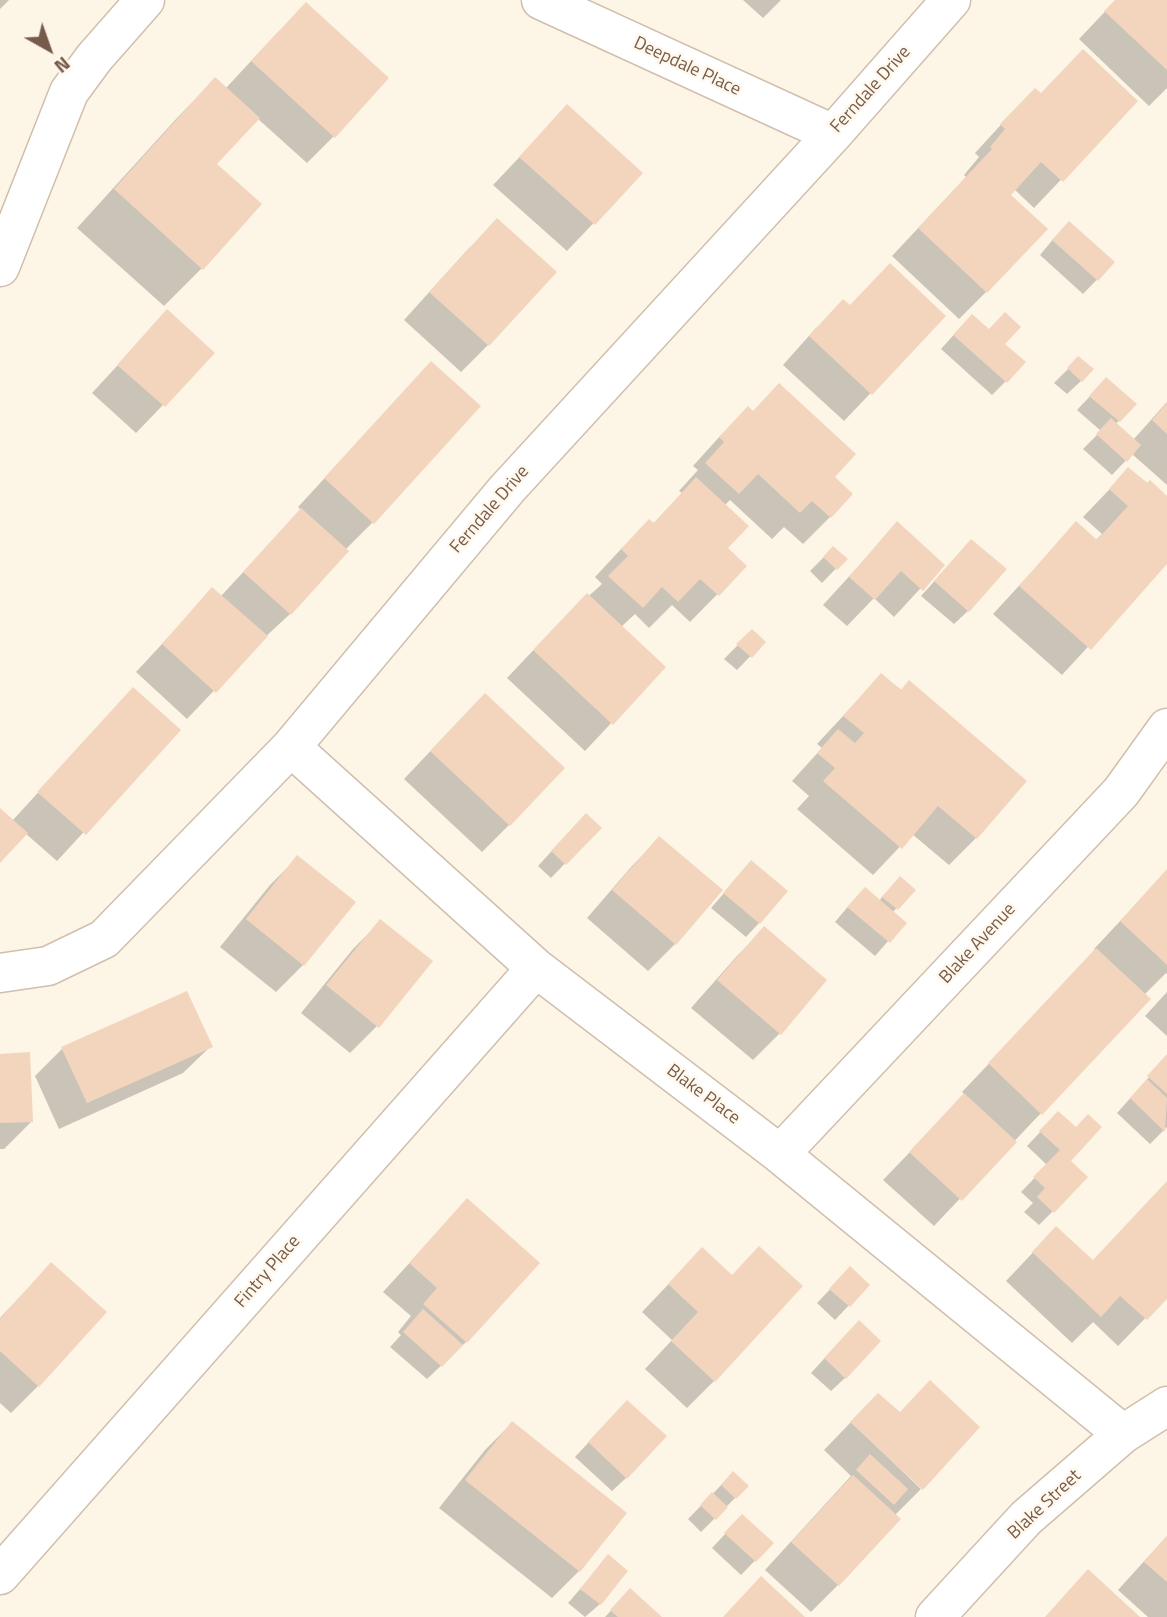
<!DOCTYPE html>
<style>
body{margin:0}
#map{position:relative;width:1167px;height:1617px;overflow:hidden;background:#fdf5e6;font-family:"Titillium Web",sans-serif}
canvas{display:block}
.north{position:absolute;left:14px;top:14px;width:70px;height:70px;-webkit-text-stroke:5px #fff8ed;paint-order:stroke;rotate:140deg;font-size:19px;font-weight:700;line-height:28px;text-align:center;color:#775b4a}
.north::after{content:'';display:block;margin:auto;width:24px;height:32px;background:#775b4a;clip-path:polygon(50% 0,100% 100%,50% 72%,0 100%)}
</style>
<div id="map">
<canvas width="1167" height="1617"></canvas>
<div class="north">N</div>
</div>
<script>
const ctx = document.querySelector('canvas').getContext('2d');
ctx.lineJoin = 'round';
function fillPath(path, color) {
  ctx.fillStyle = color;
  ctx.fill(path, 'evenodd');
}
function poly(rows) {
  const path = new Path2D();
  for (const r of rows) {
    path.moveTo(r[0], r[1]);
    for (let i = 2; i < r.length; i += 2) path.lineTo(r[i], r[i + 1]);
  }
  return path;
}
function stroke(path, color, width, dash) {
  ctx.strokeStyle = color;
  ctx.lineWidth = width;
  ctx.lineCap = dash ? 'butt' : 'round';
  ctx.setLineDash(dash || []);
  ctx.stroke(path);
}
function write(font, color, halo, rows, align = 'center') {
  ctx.font = font + ' "Titillium Web",sans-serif';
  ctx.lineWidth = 5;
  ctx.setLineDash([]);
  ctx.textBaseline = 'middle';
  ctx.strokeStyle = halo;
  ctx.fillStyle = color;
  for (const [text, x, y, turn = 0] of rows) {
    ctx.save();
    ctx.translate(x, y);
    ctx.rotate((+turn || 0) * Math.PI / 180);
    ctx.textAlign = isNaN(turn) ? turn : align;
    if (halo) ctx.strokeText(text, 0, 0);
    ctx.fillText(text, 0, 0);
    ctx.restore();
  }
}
fillPath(poly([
 [0,0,9,0,0,9],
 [743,0,781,0,763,18],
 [1116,0,1167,0,1167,88,1149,106,1079,39],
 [279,31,334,136,307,163,257,118,215,164,202,268,164,306,77,228,177,118,215,79,225,89],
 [1040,94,1136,101,1034,208,1014,189,1009,195,986,292,959,319,892,256,966,177,964,175,979,157,975,153,1008,117],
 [568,106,641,173,567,251,493,185],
 [1055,237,1113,263,1083,294,1040,255],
 [470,247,488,345,461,372,404,320],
 [849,306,944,316,844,421,783,365,816,328],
 [167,312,213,353,136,433,92,393],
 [958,330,1003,344,1005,382,992,395,941,349],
 [1079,358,1081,381,1067,394,1054,383],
 [431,363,373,522,345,550,290,614,262,640,187,719,136,672,213,589,221,596,301,510,298,507],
 [1093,393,1134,404,1115,425,1133,440,1167,402,1167,485,1132,454,1112,475,1083,449,1101,431,1077,410],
 [721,435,833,477,830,517,803,544,784,527,772,539,730,500,724,506,725,548,745,566,690,622,672,605,649,628,635,614,621,627,664,667,585,751,507,678,560,622,602,584,595,577,622,548,653,524,682,493,679,491,698,470,693,466],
 [1129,469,1167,498,1167,561,1062,675,993,614,1076,524,1095,541,1102,534,1083,517],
 [897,524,942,565,894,617,874,598,847,626,823,605],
 [833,548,845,559,822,583,810,571],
 [958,555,968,611,954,624,921,596],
 [752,631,764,642,737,670,724,659],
 [881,675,1025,781,976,838,949,865,912,834,873,875,797,809,809,796,792,781,822,748,817,744],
 [133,689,178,730,57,861,25,833,0,860,0,810,12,821],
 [458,722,509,825,482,852,404,779],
 [599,828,551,878,538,866,572,829],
 [659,838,675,944,648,971,587,918,632,866],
 [297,858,303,965,276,992,220,947,270,885],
 [751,862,759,923,746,937,711,908],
 [1167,871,1167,974,1166,973,1144,995,1041,1113,934,1226,883,1180,965,1095,962,1092,1096,951,1094,949],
 [913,890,892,913,904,923,875,956,835,922,851,903,879,901,886,892],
 [380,922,377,1026,350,1053,301,1013,353,949],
 [764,929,780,1033,753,1060,691,1008,737,956],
 [1167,992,1167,1036,1145,1016],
 [211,1046,183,1073,59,1129,35,1076,62,1049],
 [0,1055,31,1122,4,1149,0,1149],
 [1167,1057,1167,1127,1150,1144,1117,1113],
 [1058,1113,1068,1161,1053,1211,1039,1225,1024,1212,1033,1203,1021,1192,1047,1165,1027,1146],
 [1167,1182,1167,1296,1118,1346,1093,1322,1072,1343,1006,1281,1056,1228,1092,1262],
 [467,1200,537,1263,466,1342,427,1379,390,1347,401,1335,398,1332,411,1316,383,1292],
 [702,1249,714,1381,687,1408,645,1369,672,1340,642,1312],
 [51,1264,38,1386,11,1413,0,1403,0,1318],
 [837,1282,868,1285,835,1320,817,1303],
 [845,1336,845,1378,831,1391,811,1373],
 [613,1416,626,1478,612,1491,575,1457],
 [851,1422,921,1489,894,1516,838,1585,811,1612,765,1570,851,1476,824,1450],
 [512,1423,579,1571,552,1598,439,1508,485,1450],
 [733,1473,747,1486,701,1532,688,1519],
 [742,1516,772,1543,741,1575,712,1548],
 [1167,1536,1167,1617,1148,1617,1118,1590],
 [608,1557,626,1571,600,1604,585,1617,568,1603],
 [617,1604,660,1617,605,1617]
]), '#0003');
fillPath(poly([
 [1115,0,1167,0,1167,70,1104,11],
 [306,2,389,78,335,138,251,61],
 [1083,49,1138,101,1063,182,1041,162,1011,195,1048,229,987,293,918,228,992,149,990,147,1005,129,1000,124,1035,88,1041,93],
 [215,77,260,118,217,164,262,204,203,270,114,189],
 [567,104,643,173,595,225,519,157],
 [497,218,557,272,489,346,429,292],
 [1069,221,1115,262,1098,281,1052,240],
 [890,263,946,316,872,395,809,336,843,299,850,305],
 [167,309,215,353,165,407,117,365],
 [1005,312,1021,327,1005,344,1026,362,1007,383,953,335,972,314,989,329],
 [1078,356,1094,369,1082,382,1067,368],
 [431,361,481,406,374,524,324,478],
 [1106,377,1137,404,1120,422,1089,396],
 [779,383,856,454,835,477,853,494,831,518,812,501,800,513,758,474,739,494,705,463,724,442,719,437,748,406,753,411],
 [1167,403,1167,434,1152,420],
 [1111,418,1141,445,1127,462,1096,434],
 [1128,467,1147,483,1150,480,1167,496,1167,564,1091,650,1019,586,1076,521,1097,540,1128,506,1109,489],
 [696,477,749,526,728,548,747,566,719,596,700,579,678,602,662,587,643,608,608,576,628,556,621,549,649,519,654,523],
 [301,508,349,551,291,615,243,572],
 [897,521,945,565,923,591,901,571,875,600,849,577],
 [971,539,1007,569,969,612,934,581],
 [833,546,848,559,837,570,823,557],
 [212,587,268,636,216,693,162,644],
 [587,593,666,667,613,725,533,650],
 [752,629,766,642,752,658,736,644],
 [881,673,901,690,909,680,1027,781,977,839,938,806,902,849,823,781,835,768,817,753,838,729,855,743,864,733,843,716],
 [133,687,181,730,86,835,37,792],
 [485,693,565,768,510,826,430,751],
 [0,808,28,833,0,863],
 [586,813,602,828,566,865,551,851],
 [659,836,723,890,676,945,612,890],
 [297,855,356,902,304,966,246,919],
 [751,860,788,891,760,924,723,893],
 [1167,869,1167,965,1120,921],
 [900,876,916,890,898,910,882,897],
 [865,887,907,923,890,943,847,907],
 [380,919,433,961,379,1028,326,985],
 [764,926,827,980,781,1035,717,980],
 [1096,948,1151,999,1042,1115,988,1063],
 [187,991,213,1047,87,1103,61,1047],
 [30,1052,33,1122,0,1123,0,1054],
 [1167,1054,1167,1094,1147,1076],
 [1147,1079,1167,1098,1165,1132,1130,1098],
 [964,1093,1017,1142,962,1201,909,1152],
 [1058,1111,1076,1127,1088,1114,1102,1127,1071,1161,1088,1177,1054,1213,1037,1197,1045,1188,1033,1177,1060,1150,1039,1131],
 [1167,1181,1167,1299,1147,1320,1120,1296,1101,1317,1032,1252,1056,1226,1093,1260],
 [467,1198,540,1263,467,1343,423,1304,437,1288,409,1263],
 [759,1246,803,1286,715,1382,671,1341,698,1312,668,1284,702,1247,732,1275],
 [51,1262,107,1312,39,1387,0,1351,0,1319],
 [850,1266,870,1285,850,1307,829,1289],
 [423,1309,463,1345,442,1367,403,1332],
 [859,1320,881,1341,846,1379,824,1358],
 [930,1380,980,1427,923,1490,850,1422,878,1393,900,1412],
 [627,1400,667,1436,627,1479,588,1442],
 [512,1421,627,1513,580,1572,465,1480],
 [870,1454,908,1489,894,1505,856,1470],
 [733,1471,749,1486,736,1499,721,1485],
 [853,1475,901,1519,839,1586,791,1542],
 [712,1492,728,1507,716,1520,700,1505],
 [742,1514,774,1543,756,1562,724,1533],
 [1167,1536,1167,1582,1144,1562],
 [608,1554,628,1571,601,1605,580,1589],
 [1088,1569,1140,1617,1045,1617],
 [761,1576,805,1617,723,1617],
 [630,1588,662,1617,618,1617,610,1610]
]), '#f3d4bd');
const minor = poly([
 [541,0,833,134],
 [0,267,69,92,94,58,145,0],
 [291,747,536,968,780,1154,1123,1434],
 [0,973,48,966,104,939,291,747,507,489,833,134,951,0],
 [780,1154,1121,792,1167,728],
 [0,1575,536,968],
 [935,1617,1026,1518,1123,1434,1167,1406]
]);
stroke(minor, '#d1bfae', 41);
stroke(minor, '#fff', 38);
write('18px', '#775b4a', '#fff8ed', [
 ["Deepdale Place",687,67,25],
 ["Ferndale Drive",871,90,-48],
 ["Ferndale Drive",490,510,-49],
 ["Blake Avenue",978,944,-47],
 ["Blake Place",703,1095,37],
 ["Fintry Place",268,1272,-49],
 ["Blake Street",1045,1505,-43]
]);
</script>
